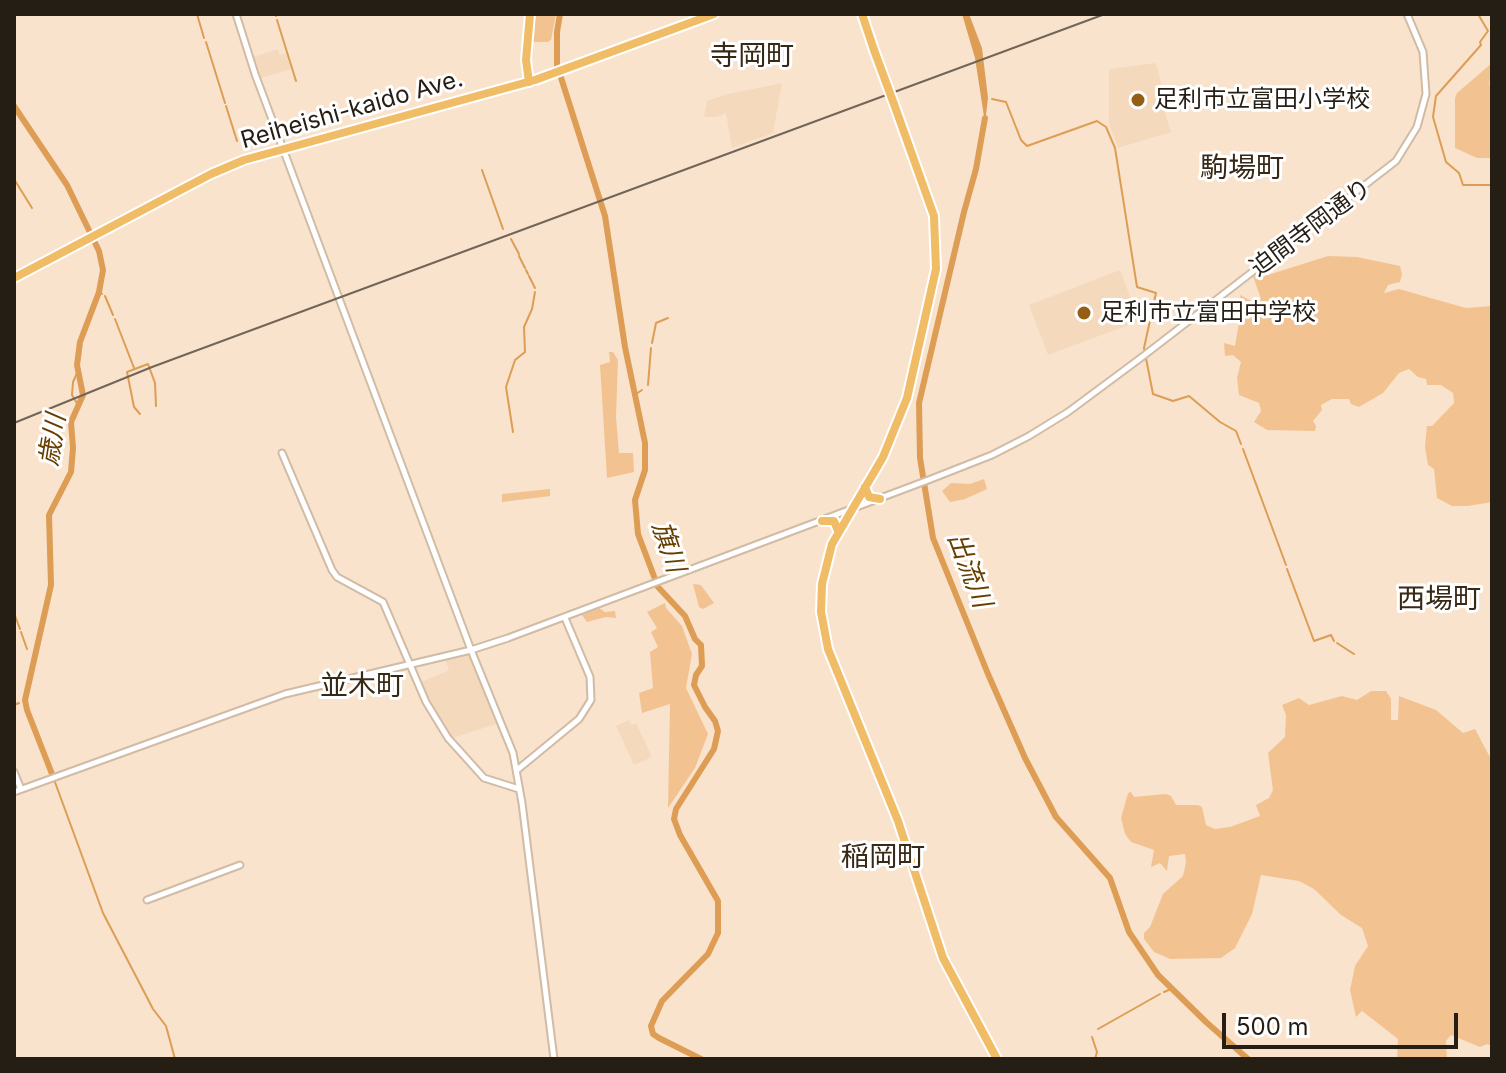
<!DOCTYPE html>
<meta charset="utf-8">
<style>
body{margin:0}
#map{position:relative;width:1506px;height:1073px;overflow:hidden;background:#f9e3cd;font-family:Inter,sans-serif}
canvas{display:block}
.frame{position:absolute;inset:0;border:16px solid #251e15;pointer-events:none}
.scale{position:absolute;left:1222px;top:1013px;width:236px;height:36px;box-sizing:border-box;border:4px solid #251e15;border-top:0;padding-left:10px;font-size:24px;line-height:28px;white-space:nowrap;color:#251e15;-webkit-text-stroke:6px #fff;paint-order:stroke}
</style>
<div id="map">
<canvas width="1506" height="1073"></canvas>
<div class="frame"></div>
<div class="scale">500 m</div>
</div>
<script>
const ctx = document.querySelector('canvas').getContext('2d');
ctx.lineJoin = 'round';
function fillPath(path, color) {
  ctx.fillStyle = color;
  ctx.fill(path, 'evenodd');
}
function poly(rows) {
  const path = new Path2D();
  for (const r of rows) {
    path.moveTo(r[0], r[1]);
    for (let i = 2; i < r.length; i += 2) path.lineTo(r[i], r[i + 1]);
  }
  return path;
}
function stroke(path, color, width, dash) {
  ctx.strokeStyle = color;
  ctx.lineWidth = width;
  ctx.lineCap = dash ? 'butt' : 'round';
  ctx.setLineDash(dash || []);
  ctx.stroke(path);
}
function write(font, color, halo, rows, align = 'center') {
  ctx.font = font + ' Inter,"Noto Sans JP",sans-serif';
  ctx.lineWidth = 6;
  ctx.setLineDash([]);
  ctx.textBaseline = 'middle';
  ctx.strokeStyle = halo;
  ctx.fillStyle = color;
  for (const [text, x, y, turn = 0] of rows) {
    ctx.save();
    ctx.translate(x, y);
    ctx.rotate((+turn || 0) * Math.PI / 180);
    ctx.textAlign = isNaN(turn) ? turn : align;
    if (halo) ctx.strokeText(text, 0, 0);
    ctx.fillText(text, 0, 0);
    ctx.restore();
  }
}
fillPath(poly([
 [278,49,280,55,286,53,291,69,261,78,253,57],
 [1156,63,1167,106,1163,107,1171,132,1118,148,1109,124,1109,69],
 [782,83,773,133,732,148,726,113,717,117,704,117,707,101,724,95],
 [1120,270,1139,321,1048,355,1029,305],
 [470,653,499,723,452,738,428,703,419,683,449,670,445,659],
 [629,720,632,725,636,723,652,757,634,765,616,726]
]), '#f4d9bd');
fillPath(poly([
 [533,14,556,14,551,40,548,42,532,42,530,40],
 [1492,63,1489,86,1492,84,1492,158,1477,158,1455,148,1455,98,1457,93],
 [1328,256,1357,257,1400,266,1402,274,1400,282,1388,285,1384,293,1399,289,1466,308,1492,306,1492,502,1468,506,1452,506,1437,498,1434,469,1428,465,1425,447,1427,426,1432,426,1454,403,1453,393,1441,385,1427,385,1426,379,1418,377,1409,369,1399,373,1383,393,1359,407,1351,404,1349,399,1332,399,1321,405,1322,410,1313,421,1316,426,1315,431,1267,430,1254,422,1261,411,1259,403,1239,395,1237,378,1241,362,1233,355,1225,356,1224,343,1235,346,1242,305,1240,295,1255,303,1261,299,1253,276,1257,273,1261,272,1268,275],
 [609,352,613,352,618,360,616,417,619,453,633,453,634,472,607,478,600,365,610,362],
 [984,479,987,489,965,499,950,502,942,491,951,483,970,484],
 [550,489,550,496,502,502,502,494],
 [693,584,701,585,714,603,703,609,699,607],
 [665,603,666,608,682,626,692,654,686,688,708,734,695,768,668,808,670,704,642,713,639,693,653,688,650,652,658,647,651,632,657,628,647,612],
 [599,608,605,612,615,611,616,618,606,617,587,622,582,615],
 [1371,691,1386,691,1391,699,1391,720,1398,720,1399,696,1436,710,1463,733,1475,729,1492,761,1492,1046,1487,1044,1480,1047,1451,1035,1446,1041,1447,1059,1397,1059,1398,1039,1362,1011,1356,1017,1350,990,1355,966,1368,946,1362,928,1341,915,1314,889,1299,881,1261,875,1252,914,1235,948,1221,958,1170,959,1154,952,1144,939,1144,933,1150,927,1163,894,1183,876,1186,862,1185,854,1169,856,1167,871,1160,863,1151,867,1154,850,1131,842,1125,834,1121,818,1128,793,1131,792,1134,797,1166,794,1171,796,1176,805,1198,805,1202,807,1206,825,1215,829,1230,827,1260,816,1256,805,1269,798,1273,790,1268,753,1285,737,1286,715,1282,705,1299,698,1309,705,1342,696,1357,700]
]), '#f2c391');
fillPath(poly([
 [962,14,969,14,982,48,988,98,985,123,975,58]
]), '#dd9d55');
stroke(poly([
 [197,14,204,38],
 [275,14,276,16],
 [1478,14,1488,31,1480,42,1481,45,1436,96,1433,117,1446,162,1459,173,1463,185,1492,185],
 [277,20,296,81],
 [206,42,225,103],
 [992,99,1006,102,1021,140,1027,146,1097,121,1106,127,1115,148,1137,287,1156,293,1144,348,1153,394,1173,401,1189,396,1220,422,1236,431,1241,444],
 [226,106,237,141],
 [482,170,503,229],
 [14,179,32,208],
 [511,239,519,254],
 [519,256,525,268],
 [526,270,528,274],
 [529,276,535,288],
 [99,292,102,294],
 [105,296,113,315],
 [115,319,134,368],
 [652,343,656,323,668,318],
 [78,371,73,382,72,395,79,407],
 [648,385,651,348],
 [636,394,642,390],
 [140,414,134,407,127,372,148,364,155,383,156,406],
 [513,432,506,387,515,360,525,352,524,327,532,309,535,292],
 [1243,449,1286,565],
 [1287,569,1314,641,1331,635,1334,641],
 [14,613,20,629],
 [21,632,27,649],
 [1337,643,1354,654],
 [14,705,19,703],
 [52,774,103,913,153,1009,166,1026,175,1059],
 [1164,992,1171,989],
 [1098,1029,1160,994],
 [1092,1037,1097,1052,1095,1059],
 [14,1051,15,1059]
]), '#dd9d55', 2);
stroke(poly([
 [560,14,557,32,557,65,605,216,625,347,645,443,645,470,635,500,638,534,658,587,685,616,695,639,701,645,702,666,696,675,694,685,705,707,715,721,718,731,714,749,676,809,674,819,680,835,718,901,718,933,708,954,662,1001,651,1026,653,1034,659,1038,701,1059],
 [14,106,67,185,99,251,103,270,99,292,80,342,77,365,83,395,71,422,73,448,71,472,49,515,51,585,25,700,27,710,52,774],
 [985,118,976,169,964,212,919,403,920,458,933,538,988,674,1025,758,1056,817,1110,878,1129,932,1158,975,1206,1022,1248,1059]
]), '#dd9d55', 6);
const minor = poly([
 [236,14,255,74,355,341,471,650,513,753,522,803,554,1059],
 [282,453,332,570,337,577,383,602,426,702,448,738,484,778,519,789],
 [517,770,579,719,591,700,590,677,565,618],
 [14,772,21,789],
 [14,792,285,694,471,650,508,638,931,479,992,455,1029,436,1068,412,1142,357,1396,161,1417,127,1426,94,1423,52,1407,14],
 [147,900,240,865]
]);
const major = poly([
 [862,14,874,50],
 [529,82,526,60,530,14],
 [894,104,934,216,936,269,907,398,883,457,832,544,822,584,821,612,828,649,898,821,943,958,997,1059],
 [14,278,211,174,244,160,535,80,714,14],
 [865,487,869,497,880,499],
 [822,521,834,521,838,531]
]);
stroke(minor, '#d0bba5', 9);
stroke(major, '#fff', 12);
stroke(minor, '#fff', 5);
stroke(major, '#f0bc66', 8);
stroke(poly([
 [14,423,152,367,1105,14]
]), '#726558', 2);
const majorBridge = poly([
 [874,50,894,104]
]);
stroke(majorBridge, '#fff', 12, []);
stroke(majorBridge, '#f0bc66', 8);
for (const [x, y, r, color] of [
 [1138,100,8,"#945e15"],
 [1084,313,8,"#945e15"]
]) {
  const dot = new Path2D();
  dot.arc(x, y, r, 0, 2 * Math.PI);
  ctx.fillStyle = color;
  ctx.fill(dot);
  stroke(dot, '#fff', 3);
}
write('24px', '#251e15', '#fff', [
 ["足利市立富田小学校",1154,100],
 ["足利市立富田中学校",1100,313]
], 'left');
write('24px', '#251e15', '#fff', [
 ["Reiheishi-kaido Ave.",352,110,-16],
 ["迫間寺岡通り",1311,228,-37]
]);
write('italic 26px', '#673e00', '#fff', [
 ["歳川",53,440,-81],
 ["旗川",668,547,71],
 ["出流川",969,570,69]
]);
write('28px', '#382816', '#fff', [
 ["寺岡町",752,57],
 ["駒場町",1242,169],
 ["西場町",1439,600],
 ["並木町",362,687],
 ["稲岡町",883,858]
]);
</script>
